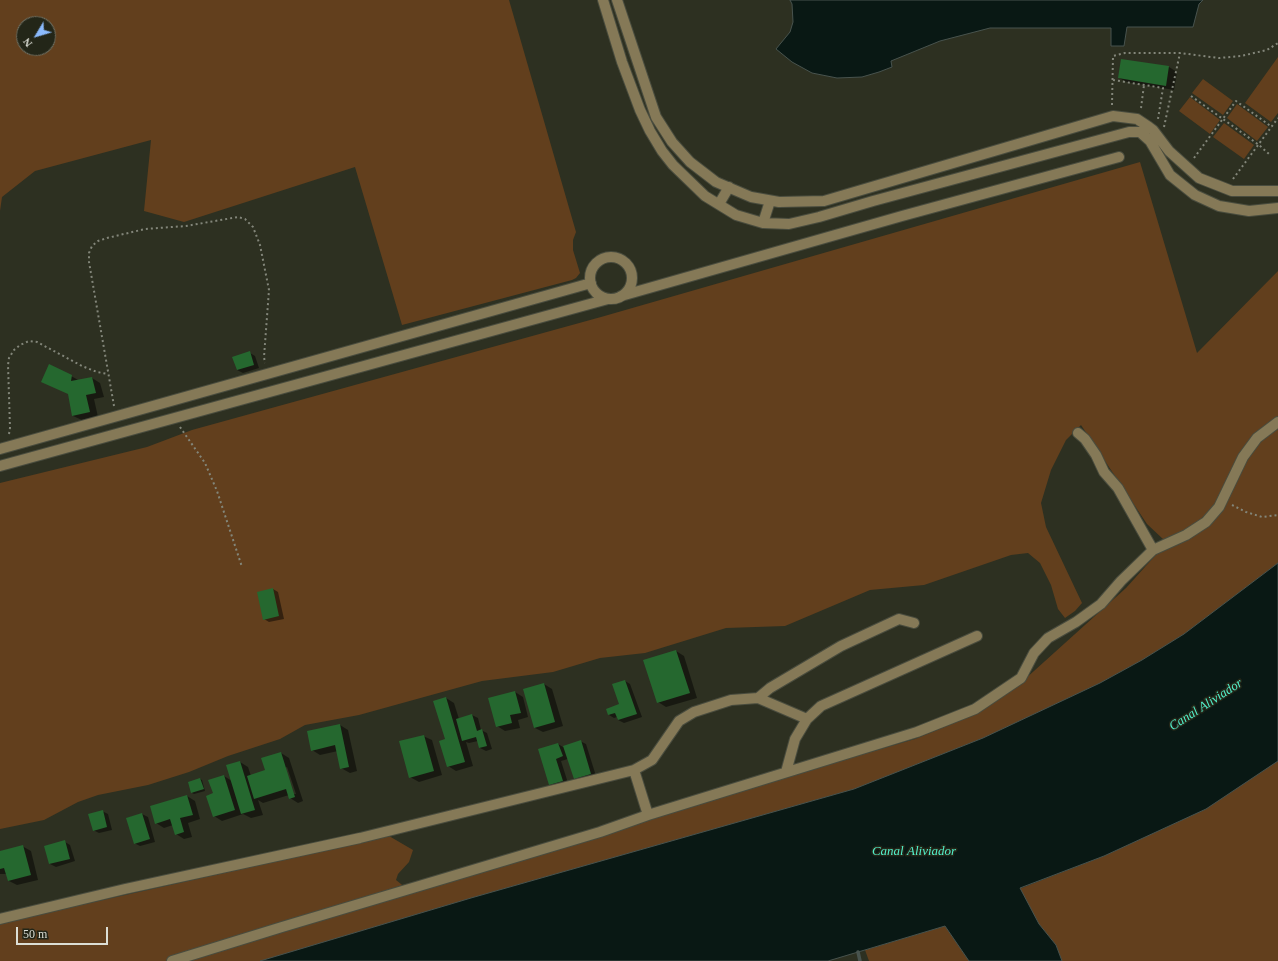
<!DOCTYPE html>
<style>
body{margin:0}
#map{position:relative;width:1278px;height:961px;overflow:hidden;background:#2d3021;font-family:Georgia,serif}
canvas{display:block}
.north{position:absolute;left:16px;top:16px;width:40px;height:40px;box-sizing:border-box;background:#232618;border:1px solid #6d7064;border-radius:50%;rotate:232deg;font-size:11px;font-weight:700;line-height:16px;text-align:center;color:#dcded5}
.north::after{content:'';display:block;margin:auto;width:14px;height:18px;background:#8bbafc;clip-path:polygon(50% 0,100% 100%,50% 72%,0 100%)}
.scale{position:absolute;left:16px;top:927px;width:92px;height:18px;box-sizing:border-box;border:2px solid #dcded5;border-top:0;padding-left:5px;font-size:12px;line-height:14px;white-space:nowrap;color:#dcded5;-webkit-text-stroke:3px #232618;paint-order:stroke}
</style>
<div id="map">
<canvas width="1278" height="961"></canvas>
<div class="north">N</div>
<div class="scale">50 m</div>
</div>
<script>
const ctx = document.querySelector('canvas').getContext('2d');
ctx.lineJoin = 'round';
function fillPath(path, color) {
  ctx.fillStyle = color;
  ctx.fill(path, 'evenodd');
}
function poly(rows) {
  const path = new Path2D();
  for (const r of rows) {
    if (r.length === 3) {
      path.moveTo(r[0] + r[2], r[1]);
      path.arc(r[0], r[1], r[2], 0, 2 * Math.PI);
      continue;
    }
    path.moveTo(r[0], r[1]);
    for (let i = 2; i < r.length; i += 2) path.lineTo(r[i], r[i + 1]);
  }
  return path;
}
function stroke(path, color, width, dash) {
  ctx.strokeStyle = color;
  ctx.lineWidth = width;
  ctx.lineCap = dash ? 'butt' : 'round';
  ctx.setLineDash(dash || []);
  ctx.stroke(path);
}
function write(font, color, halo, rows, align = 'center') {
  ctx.font = font + ' Georgia,serif';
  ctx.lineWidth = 3;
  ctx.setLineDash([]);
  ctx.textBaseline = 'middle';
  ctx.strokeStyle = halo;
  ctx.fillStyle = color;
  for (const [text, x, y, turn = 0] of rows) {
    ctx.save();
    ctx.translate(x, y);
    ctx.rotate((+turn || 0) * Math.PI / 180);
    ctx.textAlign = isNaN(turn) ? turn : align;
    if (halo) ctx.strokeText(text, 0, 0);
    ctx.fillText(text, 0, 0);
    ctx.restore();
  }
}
fillPath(poly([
 [0,0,509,0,576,232,573,240,573,250,580,273,576,278,572,280,402,325,355,167,184,222,144,211,151,140,35,171,2,197,0,211],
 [24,24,48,24,48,48,24,48],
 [1278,57,1278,113,1271,122,1245,103],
 [1203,79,1233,101,1223,115,1192,93],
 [1190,97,1220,120,1210,134,1179,111],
 [1237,104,1268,127,1257,141,1227,118],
 [1224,123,1254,145,1244,159,1213,137],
 [1140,162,1197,353,1278,271,1278,563,1184,634,1142,660,1100,683,983,738,854,789,471,898,261,961,0,961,0,923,389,836,413,850,409,862,398,874,396,880,411,892,791,775,915,739,978,713,1024,680,1126,588,1162,548,1164,540,1147,524,1081,425,1066,440,1051,470,1041,503,1046,527,1082,603,1075,611,1065,618,1058,609,1051,585,1040,563,1028,553,1011,555,924,585,870,590,785,626,726,628,645,653,600,658,553,672,482,681,359,715,305,725,280,739,228,756,189,772,148,785,98,795,78,802,44,820,0,829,0,483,147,447,192,430,601,317],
 [1278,761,1278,961,1062,961,1056,945,1039,924,1019,889,1104,856,1206,809],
 [945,926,969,961,869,961,865,950]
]), '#623f1d');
const water = poly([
 [790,0,1203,0,1199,4,1193,27,1127,27,1124,46,1111,46,1111,28,990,28,940,41,891,61,892,67,879,72,862,77,837,78,812,73,792,62,776,49,790,32,793,22,792,4,790,0],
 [1278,563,1278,761,1206,809,1104,856,1020,888,1039,924,1056,945,1062,961,969,961,945,926,828,961,260,961,471,898,854,789,983,738,1100,683,1142,660,1184,634,1278,563]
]);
fillPath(water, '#091814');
stroke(water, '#48534e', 1);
fillPath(poly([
 [1169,67,1177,72,1174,90,1127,82,1119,78],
 [250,353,255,356,259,368,243,373,237,370],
 [71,376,80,381,92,378,100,383,104,397,94,399,98,417,82,420,73,416,69,394],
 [273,589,278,592,284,619,269,622,264,619],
 [676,651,684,656,697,698,666,707,658,702],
 [625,681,630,684,642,717,624,723,618,720,617,717,614,718,609,715,620,705],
 [544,684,552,689,563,726,543,732,535,728],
 [515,692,523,697,528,717,518,720,520,728,505,731,497,726],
 [446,698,454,703,459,719,472,715,478,718,481,730,487,733,492,749,486,751,480,748,478,741,469,743,466,742,473,766,456,771,448,766,446,740],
 [340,725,348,730,357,771,350,773,341,768,338,751,320,755,312,750],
 [423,736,432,740,442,775,419,782,410,777],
 [580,741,586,744,596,776,580,782,575,779,568,759,561,761,568,783,555,788,550,784,558,744,563,747],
 [281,753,289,758,303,801,298,803,290,798,289,795,263,803,258,800,263,815,251,818,243,814,222,821,214,816,214,794,224,776,232,781,240,762,248,767,251,776,266,771],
 [287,767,296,794,293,794,285,768],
 [200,779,202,780,205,791,194,794,192,793],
 [187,796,195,801,200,819,188,823,192,837,184,839,176,834,173,825,164,828,156,823],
 [102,811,108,814,112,830,99,833,93,830],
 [142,814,148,817,155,842,140,846,134,843,127,818],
 [65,842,70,845,75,861,56,867,50,864,46,847],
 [22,846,31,851,38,880,17,885,9,881,7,874,0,874,0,852]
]), '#0007');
stroke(poly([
 [858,952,860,961]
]), '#48534e', 3.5);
fillPath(poly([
 [1121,59,1169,66,1166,86,1118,78],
 [250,351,254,365,237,370,232,357],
 [49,364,72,375,71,381,92,377,96,393,86,395,90,412,72,416,68,394,41,382],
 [273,588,279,616,263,620,257,592],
 [676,650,690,693,657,703,643,660],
 [625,680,637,714,618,720,615,713,608,715,606,709,619,704,612,684],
 [544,683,555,722,534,728,523,689],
 [515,691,521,713,510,715,512,723,496,727,488,698],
 [446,697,465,762,447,767,439,741,445,739,433,701],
 [472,714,477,731,482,729,487,746,479,748,476,737,462,741,456,719],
 [340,724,349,767,340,769,335,745,311,751,307,731],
 [424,735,434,771,409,778,399,741],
 [581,740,591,774,574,779,563,746],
 [558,743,563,756,556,759,563,781,549,785,538,749],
 [281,752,295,797,289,799,286,789,254,799,247,776,265,770,261,758],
 [240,761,255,810,241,814,226,765],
 [224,775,235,810,213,817,206,796,213,793,208,780],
 [200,778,204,789,191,793,188,782],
 [187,795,193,815,180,818,184,832,175,835,170,819,155,824,150,806],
 [103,810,107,827,93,831,88,814],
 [142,813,150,839,134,844,126,818],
 [65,840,70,859,49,864,44,846],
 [23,845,31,875,8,881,4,868,0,869,0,851]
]), '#25682f');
const minor = poly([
 [603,0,622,62,640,110,650,131,662,151,673,165,705,196,736,215,763,223,789,224,819,217,873,201,1129,132,1140,132,1150,141,1170,175,1195,195,1219,206,1249,211,1278,208],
 [617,0,656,117,672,142,690,162,716,182,751,197,779,202,824,201,1113,116,1137,119,1149,127,1153,130,1169,151,1199,178,1232,191,1278,191],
 [719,204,729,187],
 [763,223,770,201],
 [611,278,21],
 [621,296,902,216,1119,157],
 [1078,433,1085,439,1096,455,1104,472,1118,488,1153,550],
 [0,449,591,283],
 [0,466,608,299],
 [758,698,807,719],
 [634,770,652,760,679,721,694,712,731,700,758,698,770,688,841,646,899,619,914,623],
 [786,772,795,739,807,719,821,706,977,636],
 [0,919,125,889,360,838,634,770,648,815],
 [172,961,282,927,600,832,648,815,917,732,975,709,1021,678,1034,653,1048,638,1076,622,1101,604,1121,581,1153,550,1186,535,1206,522,1219,507,1243,457,1257,438,1278,422]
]);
stroke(minor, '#494c3e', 12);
stroke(poly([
 [1113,80,1163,88,1158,119],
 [1191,96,1259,145,1269,154],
 [1112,105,1113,56,1125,53,1180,53,1219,58,1241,56,1267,50,1278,43],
 [1141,108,1144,85],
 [1164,127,1180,53],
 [1194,158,1236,101,1272,127],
 [1233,179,1278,118],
 [114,406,89,262,89,253,92,246,98,241,107,238,145,229,186,226,238,217,245,219,253,227,260,245,269,290,264,357,265,363],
 [180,427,205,463,217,491,242,567],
 [9,434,10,428,8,365,9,358,14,350,20,345,29,341,37,342,82,366,97,372,108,374],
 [1232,505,1246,512,1262,517,1278,515]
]), '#83867a', 2, [2, 3]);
stroke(minor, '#857957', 10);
write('italic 13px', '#52f0cb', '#232618', [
 ["Canal Aliviador",1206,705,-33],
 ["Canal Aliviador",914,852]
]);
</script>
